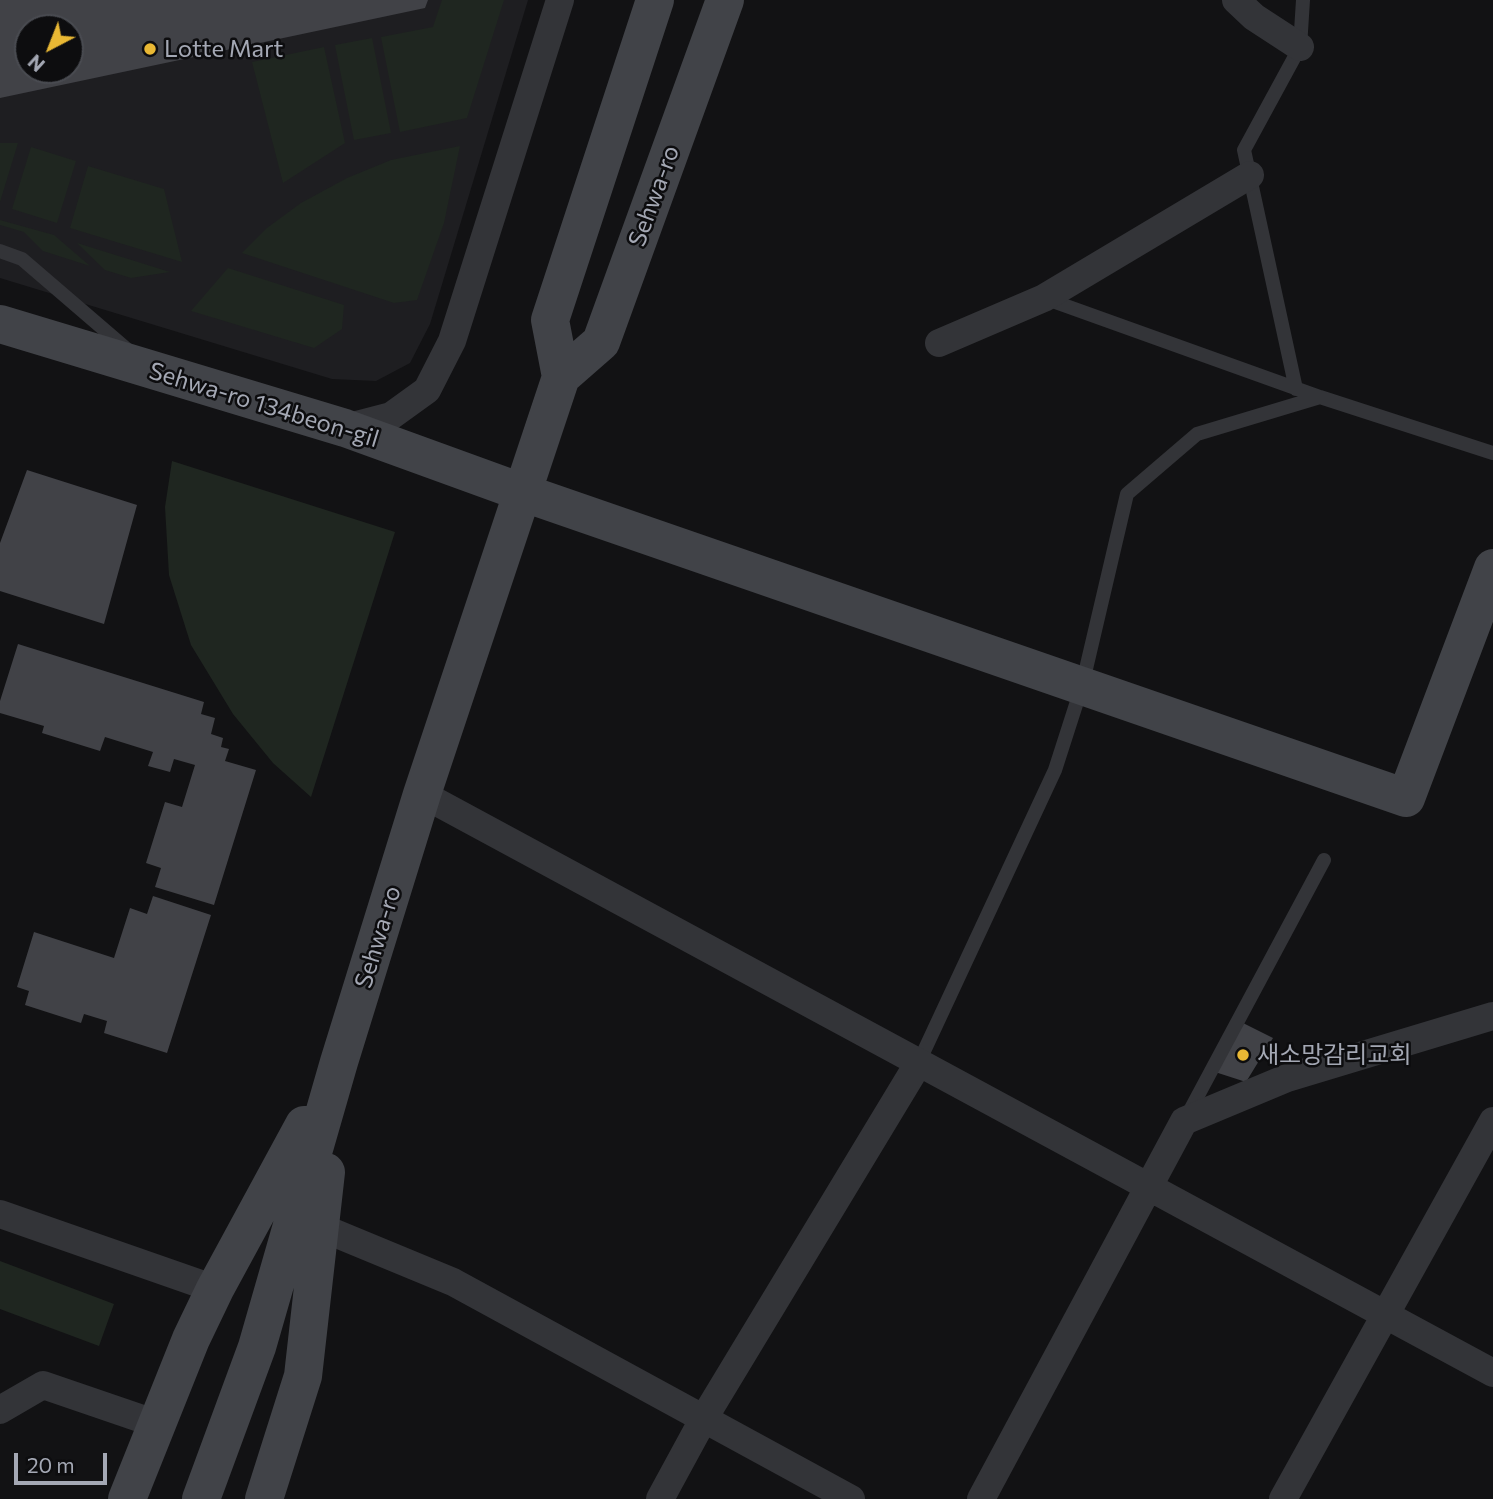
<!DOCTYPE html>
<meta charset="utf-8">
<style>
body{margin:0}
#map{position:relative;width:1493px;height:1499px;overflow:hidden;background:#121214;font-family:Commissioner,sans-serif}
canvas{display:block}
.north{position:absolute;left:14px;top:14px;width:70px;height:70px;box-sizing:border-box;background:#0d0d0f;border:2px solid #494b51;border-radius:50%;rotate:222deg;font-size:19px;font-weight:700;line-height:28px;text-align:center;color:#a4a8b4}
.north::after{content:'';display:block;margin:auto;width:24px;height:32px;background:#e9b834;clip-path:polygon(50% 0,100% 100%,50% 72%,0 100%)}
.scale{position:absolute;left:14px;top:1453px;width:93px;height:32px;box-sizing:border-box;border:4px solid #a4a8b4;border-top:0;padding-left:9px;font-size:21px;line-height:24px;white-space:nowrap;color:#a4a8b4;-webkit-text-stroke:5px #0d0d0f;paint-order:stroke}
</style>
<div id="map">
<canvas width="1493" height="1499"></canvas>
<div class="north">N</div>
<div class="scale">20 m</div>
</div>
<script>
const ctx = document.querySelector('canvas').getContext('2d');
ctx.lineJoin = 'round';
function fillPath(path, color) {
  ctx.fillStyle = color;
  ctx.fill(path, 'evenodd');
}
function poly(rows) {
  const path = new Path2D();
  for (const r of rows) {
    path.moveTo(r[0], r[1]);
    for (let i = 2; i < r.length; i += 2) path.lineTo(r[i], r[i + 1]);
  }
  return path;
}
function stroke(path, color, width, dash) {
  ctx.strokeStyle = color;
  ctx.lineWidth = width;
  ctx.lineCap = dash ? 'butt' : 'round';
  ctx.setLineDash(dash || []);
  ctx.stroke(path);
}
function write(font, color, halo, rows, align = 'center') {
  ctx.font = font + ' Commissioner,"Noto Sans KR",sans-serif';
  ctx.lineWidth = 5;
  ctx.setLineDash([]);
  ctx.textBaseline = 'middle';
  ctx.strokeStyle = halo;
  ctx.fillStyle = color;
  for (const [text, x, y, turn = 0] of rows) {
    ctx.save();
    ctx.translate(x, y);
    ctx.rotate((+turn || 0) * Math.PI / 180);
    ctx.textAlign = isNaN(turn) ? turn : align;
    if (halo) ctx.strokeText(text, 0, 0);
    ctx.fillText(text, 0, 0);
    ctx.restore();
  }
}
fillPath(poly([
 [0,0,528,0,430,324,410,363,376,381,332,379,0,278],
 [28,28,70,28,70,70,28,70]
]), '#1e1e21');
fillPath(poly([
 [442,0,504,0,467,118,400,132,381,37,433,27],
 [372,38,391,133,354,140,335,45],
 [324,47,345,143,283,183,252,62],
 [0,143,18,143,0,202],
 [460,146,444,223,417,300,394,303,242,253,267,228,301,203,347,178,391,160],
 [31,147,76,161,57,223,12,209],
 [88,166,164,189,182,262,70,228],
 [0,220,54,235,90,266,43,251,24,232,0,225],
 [77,243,170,272,131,278,105,270],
 [228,268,344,305,342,329,314,348,191,311],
 [172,461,395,532,311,797,273,763,233,714,191,645,169,575,165,507],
 [0,1261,114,1304,99,1346,0,1309]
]), '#1f2620');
fillPath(poly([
 [0,0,428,0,425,8,0,98],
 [28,28,70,28,70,70,28,70],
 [27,470,137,505,104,624,0,591,0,543],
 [18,644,204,702,201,714,215,718,211,734,223,738,221,747,229,749,225,761,256,770,214,905,155,887,161,868,146,863,165,802,182,807,195,765,174,759,170,772,148,766,153,752,105,737,100,751,42,733,44,726,0,713,0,701],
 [153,896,211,915,167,1053,104,1033,107,1021,84,1014,81,1023,25,1005,29,991,17,987,34,932,114,958,130,908,147,914],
 [1241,1022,1273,1038,1246,1082,1215,1072]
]), '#414247');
stroke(poly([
 [0,251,22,259,129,351],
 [1044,298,1320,397,1493,453],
 [1296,389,1244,150,1300,47,1303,0],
 [918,1064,1055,770,1082,686,1127,494,1197,434,1320,397],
 [1187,1116,1324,860]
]), '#333438', 14);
stroke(poly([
 [1236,0,1254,17,1300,47],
 [939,343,1044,298,1250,175],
 [345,428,391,416,427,390,452,341,560,0],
 [422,794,1493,1373],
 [0,1214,215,1289],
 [320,1227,453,1282,851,1499],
 [0,1410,43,1385,157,1424],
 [660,1499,704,1418,918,1064],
 [981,1499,1184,1121,1287,1078,1493,1016],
 [1283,1499,1493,1121]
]), '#333438', 28);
stroke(poly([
 [0,324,345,428,524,493,1406,798,1493,568],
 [561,377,601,342,725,0],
 [127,1499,191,1339,215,1289,304,1125],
 [201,1499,257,1347,339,1062,422,794,561,377,550,320,655,0],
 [264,1499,303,1376,326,1172]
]), '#414348', 38);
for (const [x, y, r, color] of [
 [150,49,7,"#e9b834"],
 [1243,1055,7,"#e9b834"]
]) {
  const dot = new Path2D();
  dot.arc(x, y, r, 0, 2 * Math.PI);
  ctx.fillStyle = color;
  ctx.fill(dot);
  stroke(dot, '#0d0d0f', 2.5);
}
write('24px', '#a4a8b4', '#0d0d0f', [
 ["Lotte Mart",164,49],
 ["새소망감리교회",1257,1055]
], 'left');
write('24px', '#a4a8b4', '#0d0d0f', [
 ["Sehwa-ro",654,196,-70],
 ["Sehwa-ro 134beon-gil",264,405,17],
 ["Sehwa-ro",378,937,-73]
]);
</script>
